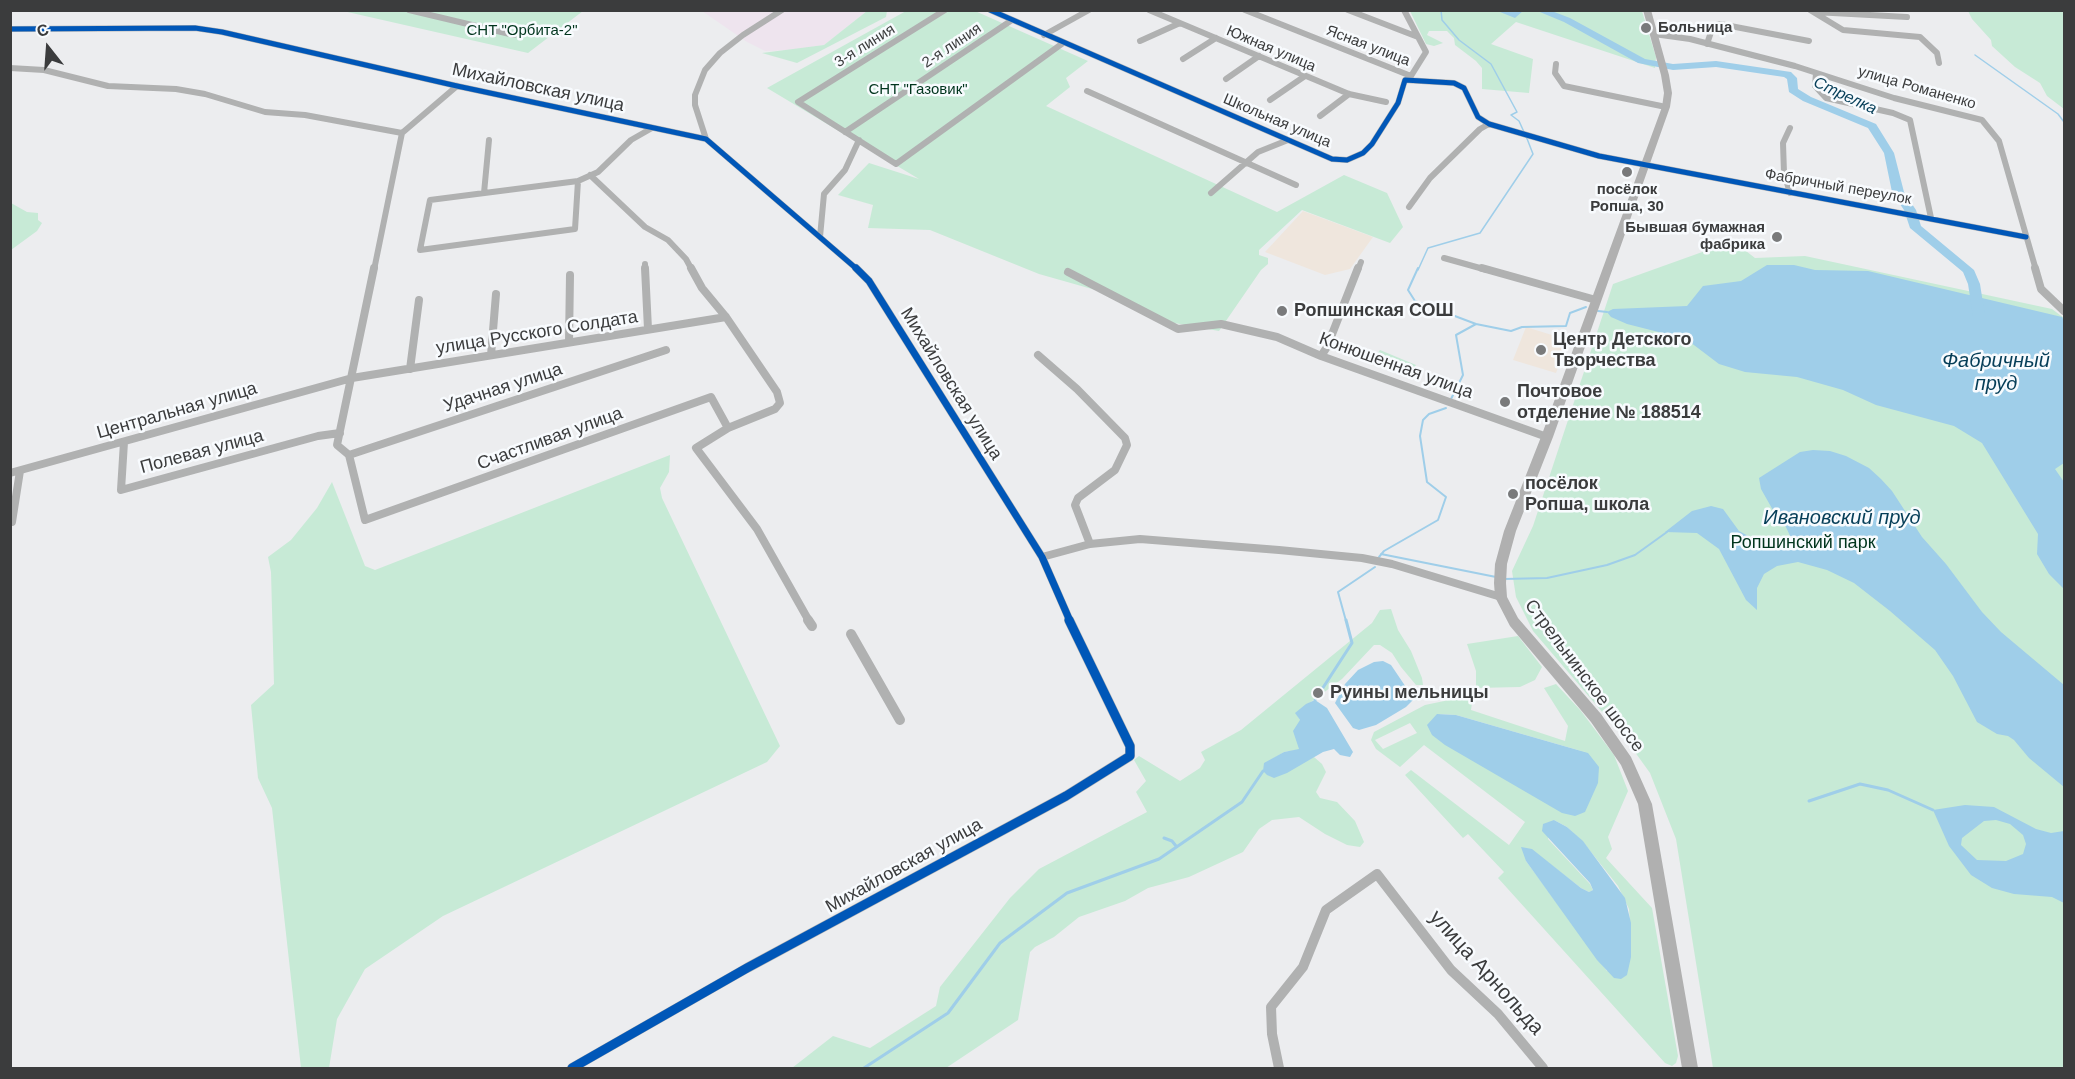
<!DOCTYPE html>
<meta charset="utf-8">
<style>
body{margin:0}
#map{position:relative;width:2075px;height:1079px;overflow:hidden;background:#ecedef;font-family:Helvetica,sans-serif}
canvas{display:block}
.frame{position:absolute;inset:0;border:12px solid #3b3c3d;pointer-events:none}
.north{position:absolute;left:18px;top:18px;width:60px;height:60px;-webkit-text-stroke:4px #f8fbfe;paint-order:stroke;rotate:343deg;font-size:16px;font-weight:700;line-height:24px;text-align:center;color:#3b3c3d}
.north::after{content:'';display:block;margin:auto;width:21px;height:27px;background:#3b3c3d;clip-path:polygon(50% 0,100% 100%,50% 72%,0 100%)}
</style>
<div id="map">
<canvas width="2075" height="1079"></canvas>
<div class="frame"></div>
<div class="north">С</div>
</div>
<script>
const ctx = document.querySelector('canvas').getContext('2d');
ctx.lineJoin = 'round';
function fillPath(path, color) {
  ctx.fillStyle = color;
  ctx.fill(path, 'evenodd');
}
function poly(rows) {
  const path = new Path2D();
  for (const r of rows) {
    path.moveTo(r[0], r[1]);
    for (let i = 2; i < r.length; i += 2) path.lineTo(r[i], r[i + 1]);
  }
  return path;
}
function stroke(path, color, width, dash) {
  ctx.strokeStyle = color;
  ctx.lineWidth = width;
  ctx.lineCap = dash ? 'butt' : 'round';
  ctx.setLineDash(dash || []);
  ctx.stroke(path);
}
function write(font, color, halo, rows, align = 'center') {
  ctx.font = font + ' Helvetica,sans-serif';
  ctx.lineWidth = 5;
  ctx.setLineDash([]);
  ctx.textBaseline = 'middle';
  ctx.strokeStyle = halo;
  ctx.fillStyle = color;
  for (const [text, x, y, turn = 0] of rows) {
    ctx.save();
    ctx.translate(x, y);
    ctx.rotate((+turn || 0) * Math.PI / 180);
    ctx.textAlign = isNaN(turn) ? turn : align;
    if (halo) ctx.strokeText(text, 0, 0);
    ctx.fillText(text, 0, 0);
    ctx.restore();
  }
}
fillPath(poly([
 [702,11,867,11,824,45,792,50,765,51,747,42]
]), '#eee4ee');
fillPath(poly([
 [1303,211,1373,237,1350,269,1325,275,1265,252],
 [1526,327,1568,340,1556,373,1513,360]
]), '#efe6dd');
fillPath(poly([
 [343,11,583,11,528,53],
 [867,11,887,11,886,17,797,63,762,53,824,45],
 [906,11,975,11,1088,61,1066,78,1070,87,1046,106,1277,212,1344,175,1387,193,1403,227,1390,243,1302,210,1259,250,1259,255,1268,258,1268,264,1261,270,1219,331,1163,321,1099,291,1039,274,930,230,868,228,873,205,838,195,869,163,919,179,767,88],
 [1410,11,1642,11,1656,57,1655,68,1516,22,1491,44,1533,59,1529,93,1482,89,1482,68,1476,61,1455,45,1454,38,1447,31,1429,31,1427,35,1443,43,1434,46,1426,44],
 [1968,11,2064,11,2064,109,2047,96,2040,83,2015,67,1992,46,1991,40,1972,19],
 [11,203,27,212,38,213,38,220,42,223,37,231,11,250],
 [1733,241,1755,258,1805,256,2052,309,2064,318,2064,1068,1713,1068,1676,839,1650,773,1627,741,1533,631,1516,597,1512,571,1533,526,1613,284],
 [1380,350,1416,365,1408,376,1372,361],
 [670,455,669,472,660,488,662,498,780,746,767,762,443,916,365,969,337,1019,329,1068,301,1068,272,808,258,778,251,705,274,684,271,572,268,557,291,540,317,508,332,482,365,566,375,570],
 [1391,609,1398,630,1411,651,1422,678,1423,685,1416,685,1401,667,1392,653,1380,645,1374,645,1342,679,1296,713,1300,720,1299,750,1284,752,1273,759,1306,761,1314,757,1322,764,1326,772,1316,792,1320,798,1337,802,1355,821,1364,842,1360,847,1347,845,1325,834,1299,817,1272,820,1259,829,1243,852,1189,877,1148,888,1125,901,1079,917,1054,937,1035,947,1030,952,1018,1020,946,1068,792,1068,833,1036,870,1048,936,1006,940,987,1010,898,1039,869,1147,812,1136,792,1146,781,1134,760,1139,756,1180,781,1200,768,1205,760,1201,752,1241,730,1372,623,1380,610],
 [1518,636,1542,667,1535,680,1520,687,1476,688,1476,671,1467,644],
 [1556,684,1581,711,1614,755,1628,791,1608,837,1612,849,1606,858,1652,908,1678,1056,1676,1063,1672,1066,1665,1063,1498,878,1504,872,1468,834,1463,838,1405,775,1411,770,1509,845,1525,822,1424,745,1400,767,1376,749,1371,740,1374,732,1425,705,1473,695,1471,710,1565,741,1568,726,1544,688],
 [1437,714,1456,715,1588,753],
 [1410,723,1417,733,1383,749,1375,740],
 [1554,820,1567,827,1583,842,1618,886,1629,909,1631,936,1607,971,1526,861,1546,861,1581,888,1589,892,1593,890,1590,884,1548,839]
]), '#c7ead6');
fillPath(poly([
 [1767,265,1794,265,1815,270,1868,271,2062,317,2064,321,2064,463,2055,469,2064,482,2064,589,2049,574,2037,554,2038,534,1982,443,1954,426,1876,405,1843,390,1797,377,1745,372,1719,364,1686,339,1627,324,1611,317,1607,312,1613,309,1687,306,1703,286,1741,281],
 [1813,450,1830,451,1846,456,1869,468,1881,479,1892,491,1922,537,1946,564,1982,612,2001,632,2064,685,2064,787,2029,758,2014,740,2008,736,1997,734,1977,722,1953,676,1935,650,1890,611,1854,583,1827,570,1798,562,1777,566,1764,574,1757,588,1757,610,1746,600,1719,549,1697,533,1665,532,1692,511,1711,506,1723,509,1739,531,1754,539,1774,545,1792,540,1785,525,1774,512,1761,489,1759,478,1800,452],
 [1383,661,1391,665,1414,699,1406,707,1376,725,1359,730,1353,728,1335,703,1345,684,1358,670,1374,662],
 [1315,700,1327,708,1353,752,1350,757,1340,755,1334,749,1323,752,1287,773,1274,778,1267,775,1263,771,1264,763,1284,752,1299,749,1293,731,1300,720,1295,713,1306,704],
 [1437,714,1456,715,1588,753,1599,767,1598,783,1585,812,1575,816,1562,813,1445,745,1432,735,1427,725],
 [1965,805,1994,807,2036,829,2051,833,2064,831,2064,903,2052,897,2014,894,1992,888,1971,875,1949,846,1933,810],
 [1996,820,2010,824,2023,835,2026,844,2023,854,2006,861,1977,860,1961,845,1962,838,1984,821],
 [1554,820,1567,827,1583,841,1625,898,1631,923,1631,957,1627,975,1621,979,1614,978,1597,960,1526,861,1521,847,1532,849,1581,888,1589,892,1593,890,1590,883,1542,831,1543,824]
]), '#9fcee9');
stroke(poly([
 [1441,10,1442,20,1459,40,1491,64,1517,112,1511,115,1519,121,1524,132],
 [1975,55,2058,114,2064,122],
 [1418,270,1428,248,1480,233,1533,154,1526,136]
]), '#9fcee9', 1.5);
stroke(poly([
 [1418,268,1408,290,1415,301,1476,324,1456,335,1463,375,1451,399],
 [1598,311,1607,312],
 [1476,324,1511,331,1522,327,1566,326,1570,313,1586,307],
 [1381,554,1496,577],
 [1379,557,1384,551,1438,520,1446,497,1427,482,1420,436,1423,420,1429,414,1446,408],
 [1504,579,1547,578,1607,565,1635,555,1667,532],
 [1346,621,1338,592,1375,567]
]), '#9fcee9', 2);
stroke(poly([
 [1315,700,1352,643,1346,620],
 [1809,801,1860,784,1888,790,1933,810],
 [1164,838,1172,841,1176,846],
 [864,1068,948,1013,1000,943,1067,893,1159,859,1242,802,1263,771]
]), '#9fcee9', 3);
fillPath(poly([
 [1495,10,1513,11,1524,10,1515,18,1495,10],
 [1535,10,1549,10,1570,18,1645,59,1673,64,1716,61,1791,72,1797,78,1798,89,1811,97,1876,124,1894,153,1904,192,1916,210,1921,226,1974,270,1980,284,1985,316,1983,319,1975,319,1973,316,1968,284,1963,272,1910,228,1904,210,1892,192,1884,153,1868,128,1803,101,1789,92,1787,79,1784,77,1716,67,1673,70,1638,63,1564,22,1535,10]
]), '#9fcee9');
stroke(poly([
 [409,10,514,35],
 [945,10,798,102,896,164,1063,43],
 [990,10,1332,159,1347,160,1363,153,1372,144,1398,103,1405,80,1454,83,1464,88,1478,117,1489,124,1599,156,2026,237],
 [1149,10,1349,94,1386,102],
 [1245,10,1411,76,1410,79],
 [1348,10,1418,37],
 [1404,10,1426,52,1411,76],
 [1810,10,1843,30,1920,37,1937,53,1939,63],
 [1814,12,1907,17],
 [10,29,195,28,222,32,457,86,706,139,858,270],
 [1654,34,1690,39,1795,66,1894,98,1982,120,1999,141,2036,270],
 [1044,35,1089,10],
 [1140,41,1180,23],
 [1707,44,1713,26,1720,24,1809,41],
 [1183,59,1216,38],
 [1556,64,1555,73,1564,86,1666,107],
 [10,68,44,70,108,86,176,89,205,94,265,112,305,115,402,133],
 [1816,73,1815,86,1826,98,1893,113,1910,120,1931,218],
 [1226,79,1259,56],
 [1087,91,1296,185],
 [1270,100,1305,76],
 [1320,116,1349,94],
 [1790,128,1783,143,1784,173,1790,193],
 [845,132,1012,20],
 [706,139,695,105,695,95,705,70,720,53,743,35,782,10],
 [590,175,645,227,668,240,686,259,692,270],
 [578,181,575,229,420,250,430,200,578,181],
 [578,181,598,172,631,140,652,128],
 [484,193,489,140],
 [1211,193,1258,152,1288,140],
 [1409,207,1430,178,1480,129,1489,124],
 [820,237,824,194,845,170,859,140],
 [1444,258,1487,270],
 [645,264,645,270],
 [374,270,402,133,457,86],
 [1358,270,1361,262]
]), '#b0b1b1', 6);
stroke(poly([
 [374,268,337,445,349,455,365,520,711,397,728,428],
 [645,268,648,329],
 [691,268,702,288,726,317,777,392,780,403,775,409,728,428,696,448,757,529,809,621],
 [856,268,869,281,1042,557,1070,621],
 [1482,268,1596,300],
 [2035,268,2041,289,2064,311],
 [1068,272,1178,329,1221,324,1277,337,1321,356,1547,437],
 [569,342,570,275],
 [491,355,496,294],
 [1038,355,1077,389,1125,438,1127,445,1115,470,1078,498,1075,505,1090,544],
 [1321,356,1327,347,1358,268],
 [410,369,419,300],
 [124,442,121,490,318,436,340,433],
 [349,455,666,350],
 [10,473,352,378,726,317],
 [12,522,20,471],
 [1042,557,1090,544,1140,539,1279,550,1362,558,1392,564,1501,597]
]), '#b0b1b1', 8);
stroke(poly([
 [808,620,812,626],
 [851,634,900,720],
 [572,1068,747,968,1066,796,1130,756,1130,746,1069,620],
 [1279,1068,1272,1034,1271,1007,1303,967,1326,910,1377,874,1451,970,1498,1014,1543,1068]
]), '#b0b1b1', 10);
fillPath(poly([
 [1643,10,1651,10,1669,75,1672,93,1670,107,1553,437,1516,531,1507,564,1506,583,1507,597,1518,618,1601,714,1631,757,1652,804,1698,1068,1682,1068,1638,804,1621,765,1591,722,1510,626,1495,597,1494,583,1495,564,1504,531,1541,437,1662,107,1664,93,1661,75,1643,10]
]), '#b0b0b0');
stroke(poly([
 [990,10,1332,159,1347,160,1363,153,1372,144,1398,103,1405,80,1454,83,1464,88,1478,117,1489,124,1599,156,2026,237],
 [10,29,195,28,222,32,457,86,706,139,858,270]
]), '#0057b8', 5);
stroke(poly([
 [856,268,869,281,1042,557,1070,621]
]), '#0057b8', 7);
stroke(poly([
 [572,1068,747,968,1066,796,1130,756,1130,746,1069,620]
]), '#0057b8', 9);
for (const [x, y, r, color] of [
 [1646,28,6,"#797a7b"],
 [1627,172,6,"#797a7b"],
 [1777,237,6,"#797a7b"],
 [1282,311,6,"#797a7b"],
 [1541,350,6,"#797a7b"],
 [1505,402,6,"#797a7b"],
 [1513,494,6,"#797a7b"],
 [1318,693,6,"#797a7b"]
]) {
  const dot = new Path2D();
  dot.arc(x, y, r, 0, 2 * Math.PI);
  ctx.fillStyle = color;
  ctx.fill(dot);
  stroke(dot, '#f8fbfe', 2);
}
write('bold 15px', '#3b3c3d', '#f8fbfe', [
 ["Больница",1658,28],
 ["посёлок",1627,190,"center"],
 ["Ропша, 30",1627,207,"center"],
 ["Бывшая бумажная",1765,228,"right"],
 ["фабрика",1765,245,"right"]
], 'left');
write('15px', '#00351d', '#f8fbfe', [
 ["СНТ \"Орбита-2\"",522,31],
 ["СНТ \"Газовик\"",918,90]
]);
write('15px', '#3b3c3d', '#f8fbfe', [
 ["3-я линия",865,46,-32],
 ["2-я линия",952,46,-34],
 ["Ясная улица",1368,46,21],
 ["Южная улица",1271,49,23],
 ["улица Романенко",1917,88,16],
 ["Школьная улица",1277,121,23],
 ["Фабричный переулок",1838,187,10]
]);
write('italic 16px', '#063e58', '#f8fbfe', [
 ["Стрелка",1845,96,25]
]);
write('18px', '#3b3c3d', '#f8fbfe', [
 ["Михайловская улица",538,88,12],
 ["улица Русского Солдата",537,333,-9],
 ["Конюшенная улица",1396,366,20],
 ["Михайловская улица",951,384,58],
 ["Удачная улица",503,388,-18],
 ["Центральная улица",177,411,-16],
 ["Счастливая улица",550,439,-20],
 ["Полевая улица",202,452,-15],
 ["Стрельнинское шоссе",1584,676,53],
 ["Михайловская улица",904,866,-29]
]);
write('bold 18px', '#3b3c3d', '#f8fbfe', [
 ["Ропшинская СОШ",1294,311],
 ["Центр Детского",1553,340],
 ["Творчества",1553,361],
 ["Почтовое",1517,392],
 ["отделение № 188514",1517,413],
 ["посёлок",1525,484],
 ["Ропша, школа",1525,505],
 ["Руины мельницы",1330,693]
], 'left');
write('18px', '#00351d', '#f8fbfe', [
 ["Ропшинский парк",1803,543]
]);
write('italic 20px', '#063e58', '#f8fbfe', [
 ["Фабричный",1996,361],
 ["пруд",1996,384],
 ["Ивановский пруд",1842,518]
]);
write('21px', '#3b3c3d', '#f8fbfe', [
 ["улица Арнольда",1486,973,48]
]);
</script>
